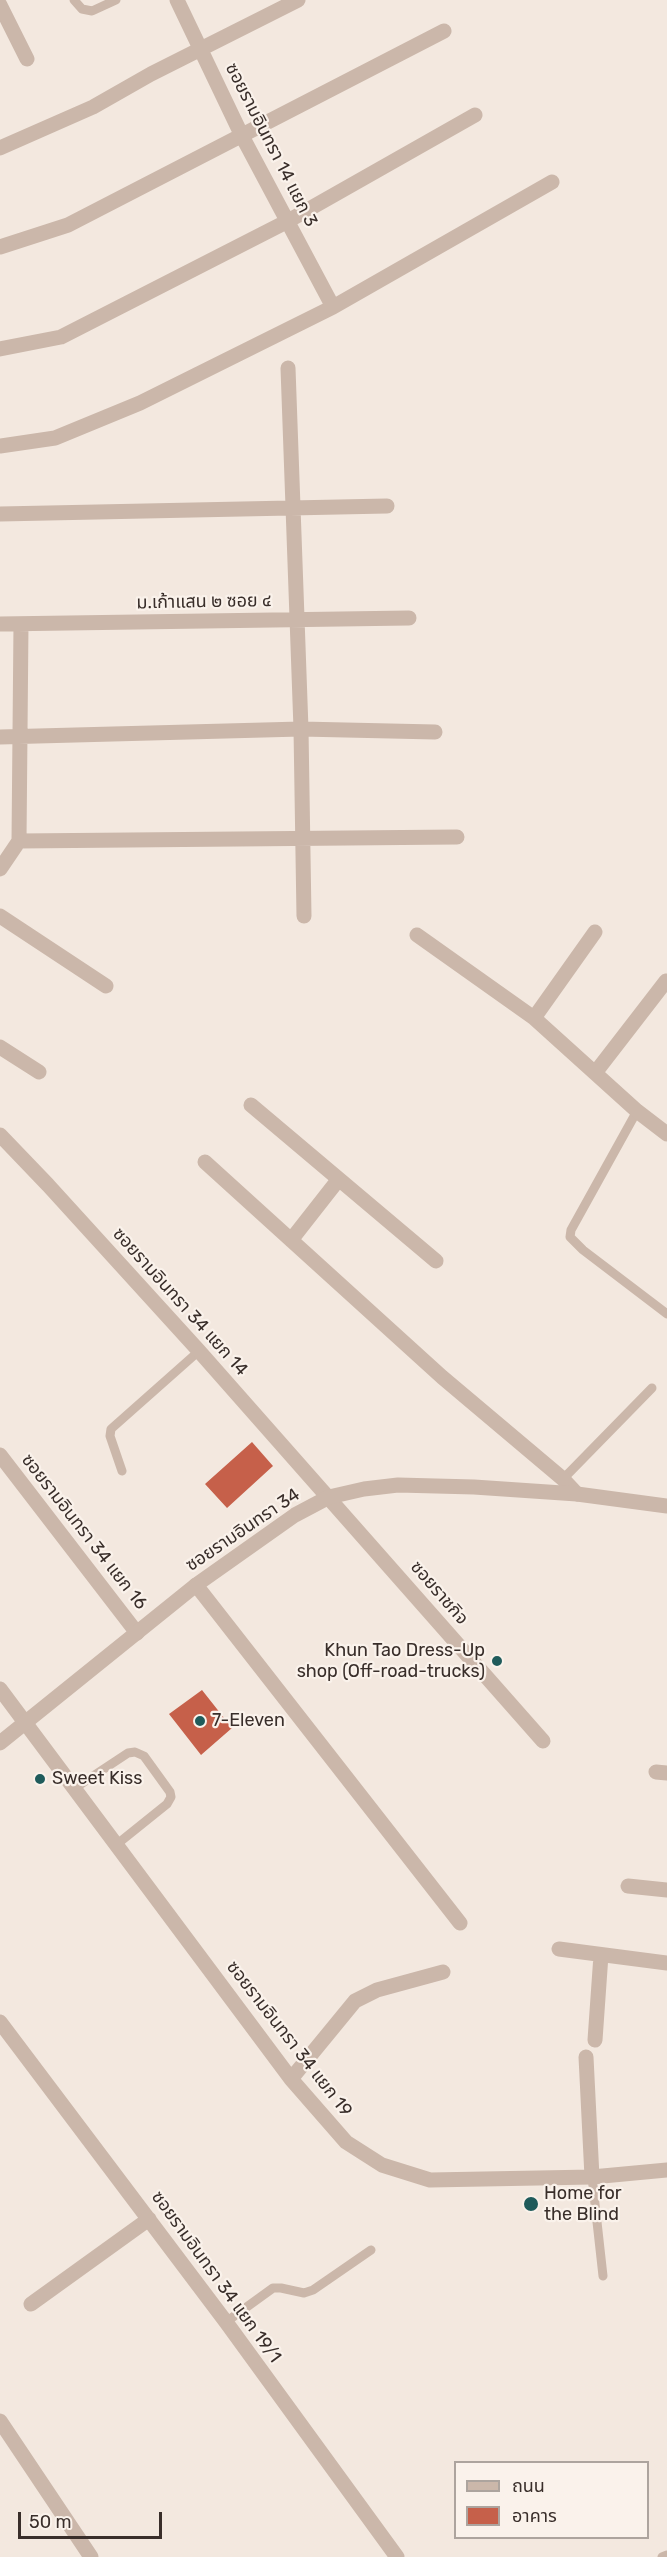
<!DOCTYPE html>
<meta charset="utf-8">
<style>
body{margin:0}
#map{position:relative;width:667px;height:2557px;overflow:hidden;background:#f3e8df;font-family:Rubik,"Noto Sans Thai",sans-serif}
canvas{display:block}
.legend{position:absolute;left:454px;top:2461px;width:195px;height:78px;box-sizing:border-box;background:#faf2eb;border:2px solid #ada49e;margin:0;padding:8px 10px;list-style:none;font-size:18px;color:#392e2a}
.legend li{display:flex;align-items:center;gap:12px;height:30px}
.legend b{width:30px;border:2px solid #ada49e}
.scale{position:absolute;left:18px;top:2512px;width:144px;height:27px;box-sizing:border-box;border:3px solid #392e2a;border-top:0;padding-left:8px;font-size:18px;line-height:21px;white-space:nowrap;color:#392e2a;-webkit-text-stroke:4px #faf2eb;paint-order:stroke}
</style>
<div id="map">
<canvas width="667" height="2557"></canvas>
<ul class="legend">
<li><b style="height:8px;background:#cbb7aa"></b>ถนน</li>
<li><b style="height:16px;background:#c6604a"></b>อาคาร</li>
</ul>
<div class="scale">50 m</div>
</div>
<script>
const ctx = document.querySelector('canvas').getContext('2d');
ctx.lineJoin = 'round';
function fillPath(path, color) {
  ctx.fillStyle = color;
  ctx.fill(path, 'evenodd');
}
function poly(rows) {
  const path = new Path2D();
  for (const r of rows) {
    path.moveTo(r[0], r[1]);
    for (let i = 2; i < r.length; i += 2) path.lineTo(r[i], r[i + 1]);
  }
  return path;
}
function stroke(path, color, width, dash) {
  ctx.strokeStyle = color;
  ctx.lineWidth = width;
  ctx.lineCap = dash ? 'butt' : 'round';
  ctx.setLineDash(dash || []);
  ctx.stroke(path);
}
function write(font, color, halo, rows, align = 'center') {
  ctx.font = font + ' Rubik,"Noto Sans Thai",sans-serif';
  ctx.lineWidth = 4.5;
  ctx.setLineDash([]);
  ctx.textBaseline = 'middle';
  ctx.strokeStyle = halo;
  ctx.fillStyle = color;
  for (const [text, x, y, turn = 0] of rows) {
    ctx.save();
    ctx.translate(x, y);
    ctx.rotate((+turn || 0) * Math.PI / 180);
    ctx.textAlign = isNaN(turn) ? turn : align;
    if (halo) ctx.strokeText(text, 0, 0);
    ctx.fillText(text, 0, 0);
    ctx.restore();
  }
}
fillPath(poly([
 [252,1442,273,1466,227,1508,205,1484],
 [202,1690,232,1728,201,1755,169,1714]
]), '#c6604a');
stroke(poly([
 [74,0,82,9,92,11,116,0],
 [637,1111,571,1230,570,1237,583,1250,667,1314],
 [122,1471,110,1436,111,1429,199,1351],
 [563,1479,652,1388],
 [75,1788,128,1753,135,1752,144,1756,170,1792,171,1797,167,1804,116,1845],
 [592,2177,603,2276],
 [226,2322,273,2288,281,2288,304,2293,313,2290,371,2250],
 [662,2557,667,2555]
]), '#cbb7aa', 9);
stroke(poly([
 [177,0,242,136,333,307],
 [0,5,27,59],
 [0,148,93,107,151,74,298,0],
 [0,247,68,225,444,31],
 [0,349,61,337,288,221,475,115],
 [288,368,301,729,304,916],
 [0,446,55,438,140,403,333,307,552,182],
 [0,514,387,506],
 [0,624,409,618],
 [0,737,301,729,435,732],
 [19,841,457,837],
 [0,869,19,841,21,624],
 [0,916,106,986],
 [417,935,534,1018,637,1111,667,1134],
 [534,1018,595,932],
 [0,1047,39,1072],
 [595,1073,666,981],
 [251,1105,436,1261],
 [0,1135,48,1185,199,1351,543,1741],
 [205,1162,442,1377,563,1479,577,1494],
 [291,1240,338,1180],
 [0,1455,137,1633],
 [196,1585,460,1923],
 [0,1689,291,2079,346,2142,382,2165,430,2180,592,2177,667,2170],
 [656,1772,667,1773],
 [628,1886,667,1890],
 [559,1949,667,1963],
 [0,2022,226,2322,397,2557],
 [595,2040,601,1955],
 [586,2057,592,2177],
 [291,2079,355,2001,377,1990,443,1972],
 [31,2304,149,2219],
 [0,2421,91,2557]
]), '#cbb7aa', 15);
stroke(poly([
 [0,1743,196,1585,295,1515,329,1497,364,1489,398,1485,474,1487,577,1494,667,1506]
]), '#cbb7aa', 15);
for (const [x, y, r, color] of [
 [497,1661,6,"#1f5b5b"],
 [200,1721,6,"#1f5b5b"],
 [40,1779,6,"#1f5b5b"],
 [531,2204,8,"#1f5b5b"]
]) {
  const dot = new Path2D();
  dot.arc(x, y, r, 0, 2 * Math.PI);
  ctx.fillStyle = color;
  ctx.fill(dot);
  stroke(dot, '#faf2eb', 2);
}
write('18px', '#392e2a', '#faf2eb', [
 ["ซอยรามอินทรา 14 แยก 3",271,145,63],
 ["ม.เก้าแสน ๒ ซอย ๔",204,602,-1],
 ["ซอยรามอินทรา 34 แยก 14",180,1302,48],
 ["ซอยรามอินทรา 34",243,1530,-34],
 ["ซอยรามอินทรา 34 แยก 16",84,1532,52],
 ["ซอยราชกิจ",439,1593,49],
 ["ซอยรามอินทรา 34 แยก 19",289,2039,52],
 ["ซอยรามอินทรา 34 แยก 19/1",216,2277,54]
]);
write('18px', '#392e2a', '#faf2eb', [
 ["Khun Tao Dress-Up",485,1651,"right"],
 ["shop (Off-road-trucks)",485,1672,"right"],
 ["7-Eleven",212,1721],
 ["Sweet Kiss",52,1779],
 ["Home for",544,2194],
 ["the Blind",544,2215]
], 'left');
</script>
